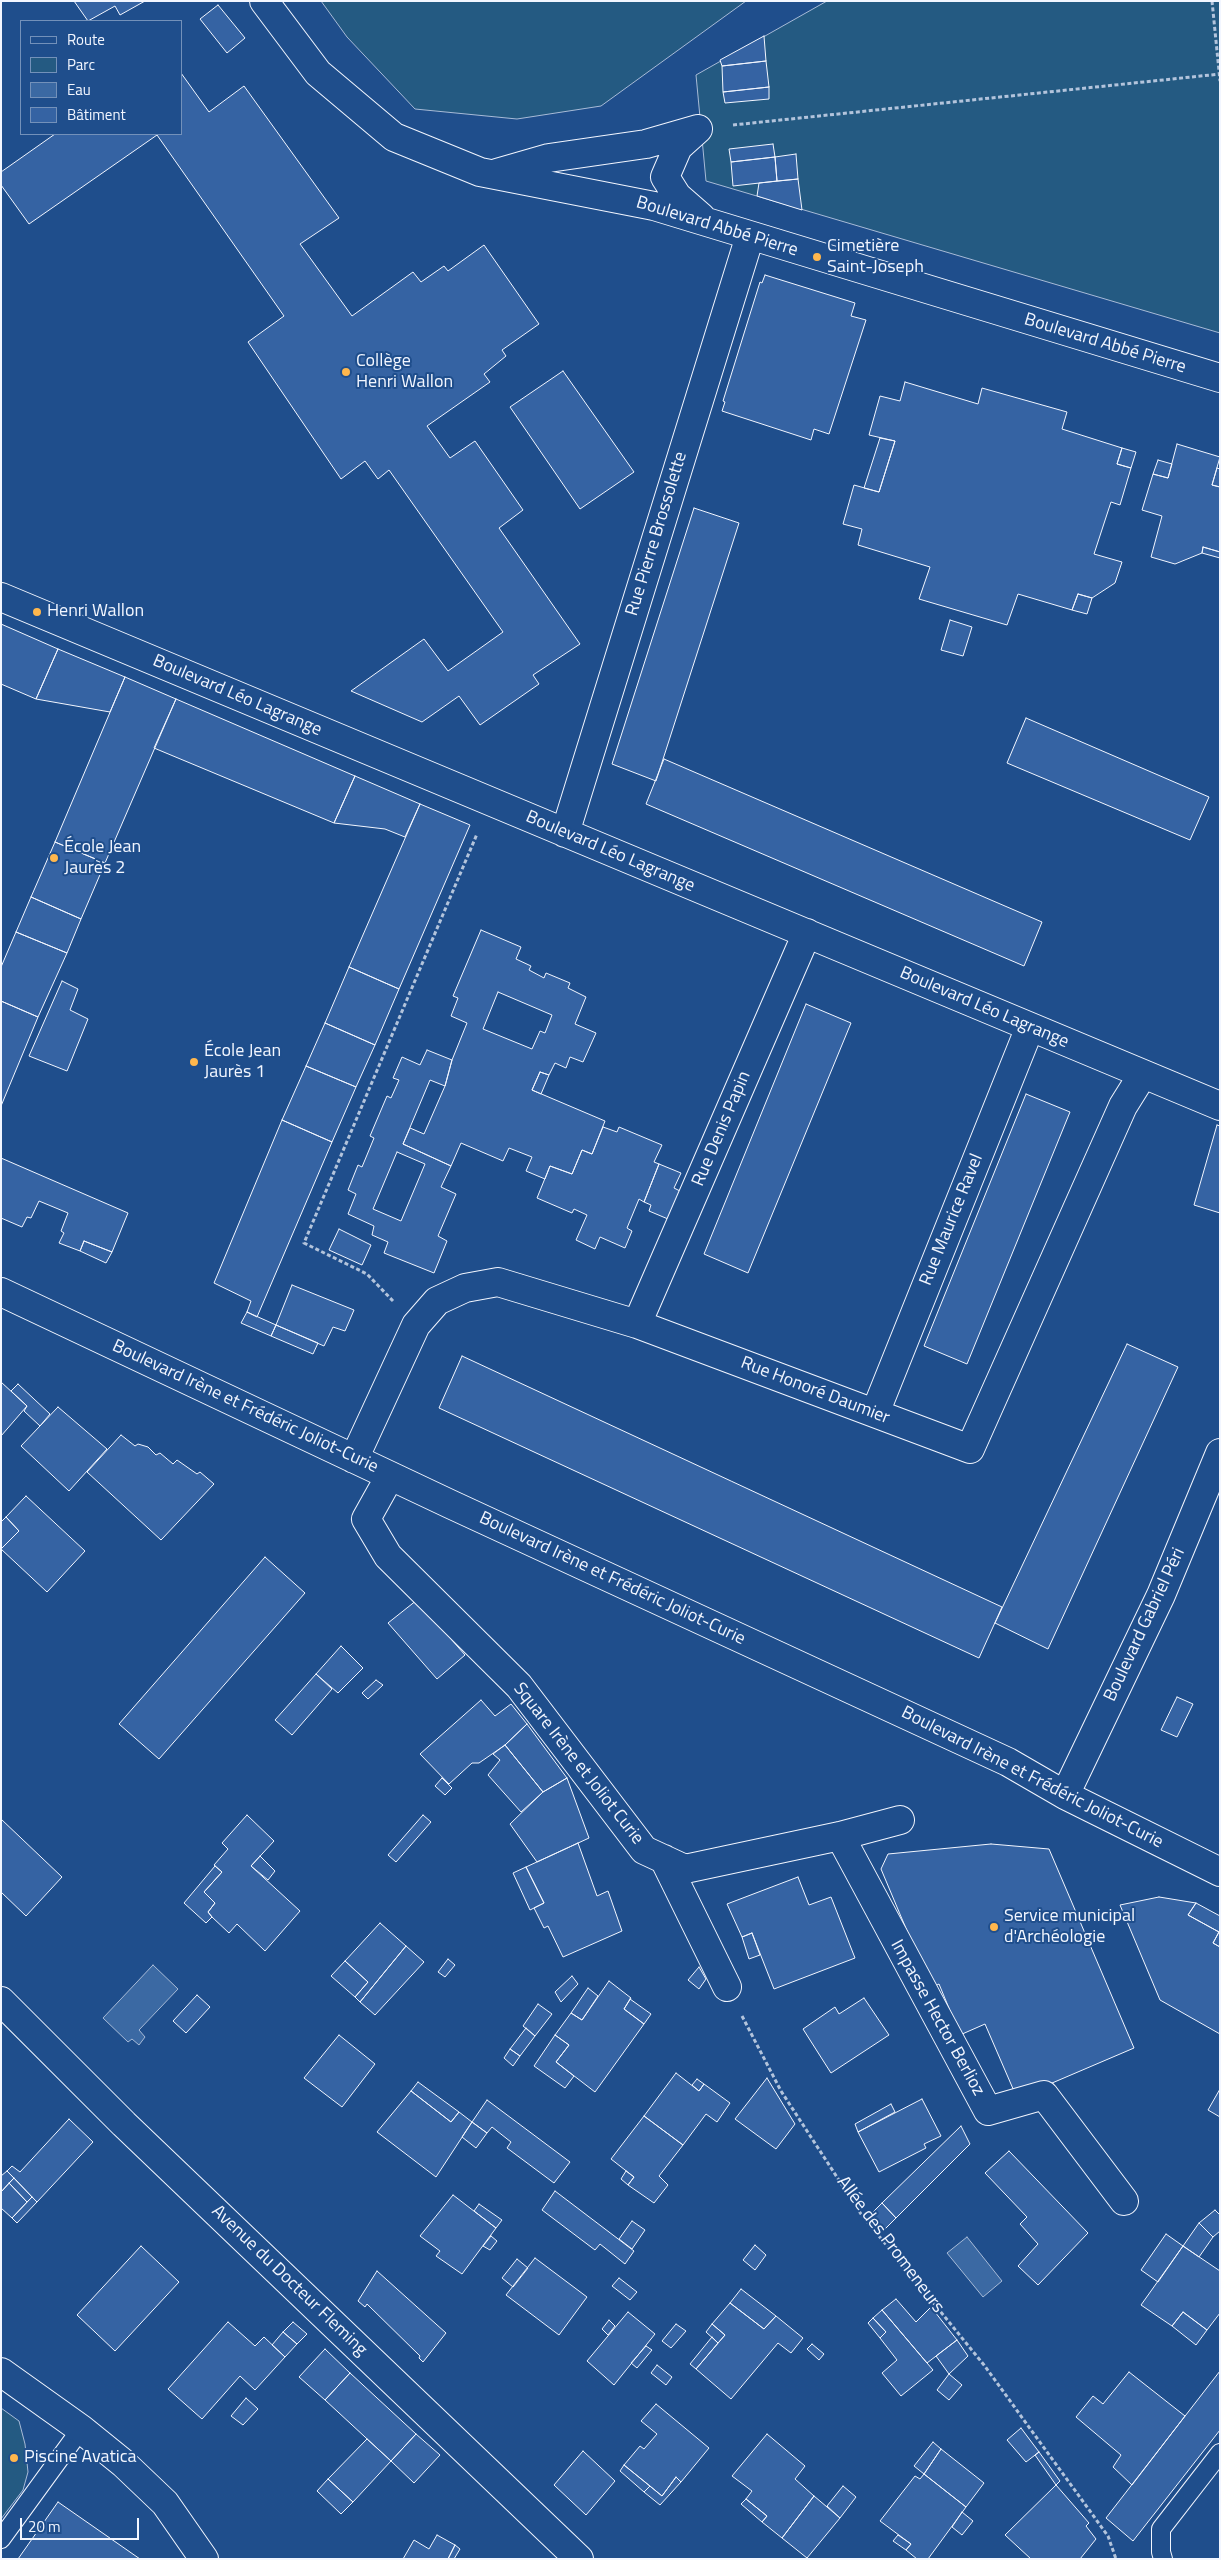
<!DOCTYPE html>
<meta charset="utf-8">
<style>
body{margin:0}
#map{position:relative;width:1221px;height:2560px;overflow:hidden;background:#1f4e8c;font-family:"Titillium Web",sans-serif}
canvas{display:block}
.frame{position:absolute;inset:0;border:2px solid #f2f6ff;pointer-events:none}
.legend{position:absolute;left:20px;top:20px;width:162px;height:115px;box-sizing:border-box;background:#1f4e8c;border:1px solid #7391ba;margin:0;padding:6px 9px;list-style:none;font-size:15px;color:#f2f6ff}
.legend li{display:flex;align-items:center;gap:10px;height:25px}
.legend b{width:25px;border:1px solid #7391ba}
.scale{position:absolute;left:20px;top:2518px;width:119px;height:22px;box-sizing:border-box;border:2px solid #f2f6ff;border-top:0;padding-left:6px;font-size:15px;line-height:18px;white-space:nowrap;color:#f2f6ff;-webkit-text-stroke:4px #1f4e8c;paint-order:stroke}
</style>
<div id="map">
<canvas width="1221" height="2560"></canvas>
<div class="frame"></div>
<ul class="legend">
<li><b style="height:6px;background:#1f4e8c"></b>Route</li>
<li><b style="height:14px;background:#245a82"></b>Parc</li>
<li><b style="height:14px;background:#3b69a3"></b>Eau</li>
<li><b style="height:14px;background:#3563a3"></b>Bâtiment</li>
</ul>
<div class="scale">20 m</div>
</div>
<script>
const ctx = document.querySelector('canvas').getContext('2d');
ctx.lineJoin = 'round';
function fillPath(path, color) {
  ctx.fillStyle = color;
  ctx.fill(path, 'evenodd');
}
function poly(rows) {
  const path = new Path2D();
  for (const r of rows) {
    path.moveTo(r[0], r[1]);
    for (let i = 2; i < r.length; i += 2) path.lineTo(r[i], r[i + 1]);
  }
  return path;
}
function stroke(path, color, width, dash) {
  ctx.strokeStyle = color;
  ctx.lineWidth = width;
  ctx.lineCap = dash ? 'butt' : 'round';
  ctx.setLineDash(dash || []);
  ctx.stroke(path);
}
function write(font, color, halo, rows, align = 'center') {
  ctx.font = font + ' "Titillium Web",sans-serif';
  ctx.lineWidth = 4;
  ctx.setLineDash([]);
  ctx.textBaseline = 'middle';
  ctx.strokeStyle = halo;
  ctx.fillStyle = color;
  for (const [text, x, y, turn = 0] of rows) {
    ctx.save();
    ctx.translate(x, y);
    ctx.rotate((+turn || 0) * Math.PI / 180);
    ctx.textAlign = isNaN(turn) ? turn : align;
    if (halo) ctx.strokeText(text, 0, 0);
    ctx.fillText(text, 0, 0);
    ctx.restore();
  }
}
const green = poly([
 [321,1,746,1,601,106,517,119,415,109,347,37,321,1],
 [827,1,1220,1,1220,333,706,181,696,75,827,1],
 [1,2408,19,2421,25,2444,28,2472,23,2490,1,2519,1,2408]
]);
fillPath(green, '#245a82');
stroke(green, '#a8bbd7', 1);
const water = poly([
 [153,1965,178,1989,139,2030,145,2037,139,2045,132,2039,128,2042,103,2018,153,1965],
 [967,2237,1002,2281,983,2297,947,2253,967,2237]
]);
fillPath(water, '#3b69a3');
stroke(water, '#a8bbd7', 1);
const building = poly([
 [74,1,145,1,120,15,115,6,88,21,74,1],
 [218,5,245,38,227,53,200,19,218,5],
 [764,36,766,61,722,66,720,60,764,36],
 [766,61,769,87,723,92,722,66,766,61],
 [181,73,209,112,244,86,339,218,300,244,352,316,413,272,421,282,444,266,448,271,484,245,539,324,502,350,506,356,484,374,490,382,427,426,450,458,475,441,523,510,499,528,580,644,533,675,539,684,480,725,459,696,422,722,351,691,424,639,448,671,503,632,389,470,378,479,365,461,341,479,248,342,284,316,157,135,29,224,1,185,1,172,55,134,181,134,181,73],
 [769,87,769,99,725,103,723,92,769,87],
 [773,144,775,157,731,162,729,149,773,144],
 [796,154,798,179,777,181,775,157,796,154],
 [775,157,777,181,733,186,731,162,775,157],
 [798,179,802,210,757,196,759,183,798,179],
 [765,275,855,303,851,316,866,320,829,434,814,429,811,440,722,411,725,402,723,401,760,282,762,283,765,275],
 [563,371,634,472,580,509,510,407,563,371],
 [905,382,978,404,982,388,1067,412,1062,429,1122,448,1117,464,1131,468,1120,505,1111,502,1094,554,1122,562,1115,583,1092,598,1078,594,1072,610,1018,594,1007,625,919,599,930,567,858,545,862,529,843,524,854,485,879,492,895,441,869,435,880,396,900,401,905,382],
 [880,438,895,441,879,492,864,488,880,438],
 [1177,444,1220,457,1212,485,1220,487,1220,552,1203,547,1202,553,1175,564,1151,557,1162,516,1142,510,1153,474,1168,478,1177,444],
 [1122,448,1136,452,1131,468,1117,464,1122,448],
 [1158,460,1172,464,1168,478,1153,474,1158,460],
 [1217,468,1220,469,1220,487,1212,485,1217,468],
 [694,508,739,523,656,781,612,764,694,508],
 [1203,547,1220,552,1220,558,1202,553,1203,547],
 [1078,594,1092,598,1087,614,1072,610,1078,594],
 [950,620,972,627,963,656,941,650,950,620],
 [1,624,58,649,36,699,1,684,1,624],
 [58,649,125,677,110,712,36,699,58,649],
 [125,677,176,699,105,863,55,842,125,677],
 [176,699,355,776,334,823,154,748,176,699],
 [1026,718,1209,797,1190,840,1007,763,1026,718],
 [664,759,1042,922,1024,966,646,804,664,759],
 [355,776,420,804,405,837,385,829,334,823,355,776],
 [420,804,470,825,399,989,349,967,420,804],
 [55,842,105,863,81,919,31,897,55,842],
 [31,897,81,919,67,953,16,932,31,897],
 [481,930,521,947,516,959,531,966,529,970,544,978,546,973,570,983,568,988,586,997,575,1024,596,1033,583,1062,570,1057,566,1068,555,1063,549,1075,540,1072,532,1090,605,1121,592,1154,582,1150,572,1174,550,1166,545,1179,526,1171,532,1157,509,1148,503,1161,461,1143,451,1166,403,1144,410,1128,424,1134,445,1086,452,1060,467,1023,451,1016,458,998,453,996,481,930],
 [498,992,552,1015,545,1033,540,1031,532,1049,483,1029,498,992],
 [16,932,67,953,38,1017,1,1001,1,967,16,932],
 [349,967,399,989,375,1045,325,1023,349,967],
 [62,981,78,989,70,1010,88,1019,67,1071,29,1056,62,981],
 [1,1001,38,1017,1,1106,1,1001],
 [806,1004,851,1023,748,1273,704,1254,806,1004],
 [325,1023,375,1045,356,1087,306,1066,325,1023],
 [427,1050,452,1060,445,1086,430,1080,403,1144,451,1166,441,1187,456,1194,438,1236,447,1241,434,1273,384,1253,388,1242,372,1235,374,1226,348,1214,356,1194,348,1190,358,1165,362,1167,374,1138,370,1136,387,1096,391,1098,399,1080,393,1078,402,1057,420,1065,427,1050],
 [397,1152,425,1164,401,1221,373,1209,397,1152],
 [306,1066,356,1087,332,1142,282,1120,306,1066],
 [540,1072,549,1075,541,1094,532,1090,540,1072],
 [1026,1094,1070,1112,967,1364,924,1346,1026,1094],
 [282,1120,332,1142,257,1317,247,1312,251,1301,214,1283,282,1120],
 [1217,1125,1220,1126,1220,1213,1194,1205,1217,1125],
 [603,1127,617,1132,619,1127,662,1145,654,1162,659,1164,644,1202,639,1199,627,1228,632,1231,625,1248,600,1237,595,1249,576,1240,587,1215,574,1209,572,1213,537,1198,550,1166,572,1174,582,1150,592,1154,603,1127],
 [1,1158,128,1213,112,1252,84,1241,80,1251,59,1243,64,1233,61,1231,68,1213,39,1201,31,1218,27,1217,22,1227,1,1218,1,1158],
 [659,1164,681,1173,674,1188,680,1191,668,1219,649,1211,651,1205,644,1202,659,1164],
 [339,1229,371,1245,362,1265,329,1250,339,1229],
 [84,1241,112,1252,106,1263,80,1251,84,1241],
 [292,1285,354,1310,345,1331,333,1327,324,1346,276,1325,292,1285],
 [247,1312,276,1325,271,1336,241,1323,247,1312],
 [276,1325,318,1343,313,1354,271,1336,276,1325],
 [1127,1344,1178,1367,1048,1649,995,1623,1127,1344],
 [462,1356,1002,1607,979,1658,439,1408,462,1356],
 [1,1382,27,1406,1,1436,1,1382],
 [18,1384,50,1414,40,1426,24,1411,27,1406,11,1391,18,1384],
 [58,1407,107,1449,69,1491,21,1446,58,1407],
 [121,1435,135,1446,138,1444,148,1447,156,1455,160,1453,173,1464,177,1460,197,1474,200,1472,214,1484,161,1540,87,1472,121,1435],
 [26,1496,85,1551,47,1592,1,1549,19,1531,6,1517,26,1496],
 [6,1517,19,1531,1,1549,1,1522,6,1517],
 [265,1557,305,1593,159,1759,119,1724,265,1557],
 [417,1600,465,1655,437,1679,388,1623,417,1600],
 [341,1646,363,1668,338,1693,316,1674,341,1646],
 [316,1674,332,1689,292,1735,275,1720,316,1674],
 [376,1680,383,1685,368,1699,362,1693,376,1680],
 [1177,1697,1193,1704,1177,1737,1161,1730,1177,1697],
 [481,1700,495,1716,511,1704,527,1724,505,1745,479,1763,472,1763,449,1784,420,1754,481,1700],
 [527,1724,567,1778,543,1792,505,1745,527,1724],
 [505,1745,543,1792,521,1812,488,1775,500,1760,493,1754,505,1745],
 [442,1778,452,1788,445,1795,435,1786,442,1778],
 [567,1778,589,1838,537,1862,510,1824,543,1792,567,1778],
 [247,1815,274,1841,251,1866,300,1911,265,1951,237,1924,229,1933,212,1917,208,1912,215,1903,204,1892,222,1872,214,1865,228,1849,222,1843,247,1815],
 [423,1815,431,1822,396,1862,388,1855,423,1815],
 [1,1819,62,1877,26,1916,1,1892,1,1819],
 [578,1843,597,1896,608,1891,622,1931,563,1957,548,1926,544,1928,534,1908,544,1903,526,1867,578,1843],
 [991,1844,1049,1849,1134,2048,1017,2098,985,2024,960,2035,939,1984,931,1988,881,1869,888,1854,991,1844],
 [260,1856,275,1871,268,1880,251,1866,260,1856],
 [215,1866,222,1872,204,1892,215,1903,208,1912,212,1917,206,1923,184,1903,215,1866],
 [526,1867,544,1903,530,1910,513,1873,526,1867],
 [798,1877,809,1905,831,1897,855,1958,774,1989,752,1933,742,1937,727,1904,798,1877],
 [1159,1897,1196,1903,1188,1915,1219,1932,1213,1943,1220,1947,1220,2034,1160,2000,1120,1905,1159,1897],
 [1196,1903,1220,1916,1220,1947,1213,1943,1219,1932,1188,1915,1196,1903],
 [380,1923,406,1946,360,2002,355,1997,368,1982,345,1961,380,1923],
 [752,1933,760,1955,749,1959,742,1937,752,1933],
 [406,1946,424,1962,375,2015,360,2002,406,1946],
 [448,1959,455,1965,445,1977,438,1972,448,1959],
 [345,1961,368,1982,355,1997,331,1976,345,1961],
 [699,1967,706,1979,699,1989,688,1980,699,1967],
 [572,1976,578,1984,561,2002,555,1992,572,1976],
 [609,1981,631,1998,624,2009,644,2024,595,2092,556,2062,569,2045,555,2035,571,2013,582,2020,609,1981],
 [588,1988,598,1996,582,2020,571,2013,588,1988],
 [197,1995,210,2007,186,2033,173,2021,197,1995],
 [864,1998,889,2035,831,2073,803,2029,835,2007,839,2014,864,1998],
 [630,1999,651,2014,644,2024,624,2009,630,1999],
 [538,2004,552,2014,535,2036,523,2026,538,2004],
 [526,2028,535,2036,520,2056,510,2049,526,2028],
 [339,2035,375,2064,342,2107,304,2078,339,2035],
 [555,2035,569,2045,556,2062,574,2076,565,2088,534,2066,555,2035],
 [510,2049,520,2056,513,2066,504,2058,510,2049],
 [676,2073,699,2091,704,2084,730,2103,717,2122,706,2114,683,2145,644,2116,676,2073],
 [767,2078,795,2124,776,2149,735,2119,767,2078],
 [697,2079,704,2084,699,2091,692,2085,697,2079],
 [418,2082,459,2112,451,2122,411,2091,418,2082],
 [1220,2089,1220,2117,1208,2110,1220,2089],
 [411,2091,451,2122,459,2112,472,2122,436,2177,377,2132,411,2091],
 [922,2099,941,2136,924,2144,926,2148,879,2172,858,2132,922,2099],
 [487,2100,570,2162,554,2183,507,2148,511,2142,492,2127,487,2133,472,2122,487,2100],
 [891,2104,895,2112,858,2132,855,2124,891,2104],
 [644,2116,683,2145,659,2176,668,2185,654,2203,628,2185,634,2177,611,2159,644,2116],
 [69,2119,93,2142,37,2202,7,2171,12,2166,20,2172,69,2119],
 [472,2122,487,2133,476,2148,462,2137,472,2122],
 [961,2126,970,2144,896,2218,882,2203,961,2126],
 [1009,2151,1088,2233,1038,2285,1018,2266,1038,2244,1020,2224,1027,2217,985,2173,1009,2151],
 [7,2171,14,2178,1,2192,1,2176,7,2171],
 [626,2171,634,2177,628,2185,621,2179,626,2171],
 [14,2178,32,2197,27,2202,9,2183,14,2178],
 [9,2183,27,2202,12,2218,1,2208,1,2192,9,2183],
 [555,2191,634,2251,625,2264,600,2244,595,2250,542,2210,555,2191],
 [453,2195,496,2228,462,2274,436,2256,440,2251,420,2236,453,2195],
 [32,2197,37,2202,17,2223,12,2218,32,2197],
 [882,2203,896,2218,883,2231,870,2215,882,2203],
 [479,2204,502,2220,496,2228,474,2211,479,2204],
 [1215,2210,1220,2215,1220,2231,1213,2237,1199,2223,1215,2210],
 [632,2221,645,2230,632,2249,619,2239,632,2221],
 [1199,2223,1213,2237,1199,2257,1183,2246,1199,2223],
 [1166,2234,1183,2246,1158,2282,1141,2270,1166,2234],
 [491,2236,497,2241,490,2250,483,2246,491,2236],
 [755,2245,766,2255,755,2270,743,2260,755,2245],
 [141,2246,179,2282,115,2351,77,2315,141,2246],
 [1183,2246,1220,2271,1220,2313,1207,2330,1183,2312,1172,2326,1141,2305,1183,2246],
 [535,2258,587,2297,559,2335,506,2295,535,2258],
 [517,2259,528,2268,513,2287,502,2278,517,2259],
 [377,2271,446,2333,423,2362,419,2358,420,2356,367,2304,365,2307,358,2301,377,2271],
 [619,2278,637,2292,630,2300,612,2286,619,2278],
 [741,2289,776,2316,764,2329,730,2303,741,2289],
 [896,2299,916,2322,931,2307,957,2340,927,2363,882,2310,896,2299],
 [730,2303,764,2329,776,2316,803,2338,791,2353,778,2343,731,2399,696,2369,725,2335,712,2324,730,2303],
 [882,2310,933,2370,901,2396,882,2373,897,2360,880,2338,886,2332,873,2318,882,2310],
 [628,2312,655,2334,614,2385,587,2361,628,2312],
 [1183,2312,1207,2330,1196,2345,1172,2326,1183,2312],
 [873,2318,886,2332,880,2338,868,2323,873,2318],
 [609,2320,615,2326,608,2335,602,2329,609,2320],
 [228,2322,255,2346,264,2337,285,2357,255,2390,240,2376,202,2419,168,2389,228,2322],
 [293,2322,307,2334,297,2344,283,2332,293,2322],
 [676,2324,686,2331,671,2348,662,2341,676,2324],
 [712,2324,725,2335,718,2343,706,2332,712,2324],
 [283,2332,297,2344,285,2357,272,2345,283,2332],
 [712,2337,718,2343,696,2369,690,2364,712,2337],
 [957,2340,968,2356,949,2374,936,2356,957,2340],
 [812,2344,824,2354,819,2360,807,2349,812,2344],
 [646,2346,652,2350,637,2368,631,2363,646,2346],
 [325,2349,350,2373,325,2400,299,2377,325,2349],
 [657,2365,672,2377,666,2385,651,2373,657,2365],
 [1220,2371,1220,2430,1133,2541,1106,2518,1220,2371],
 [1129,2372,1185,2416,1132,2485,1113,2467,1121,2455,1076,2417,1093,2396,1103,2404,1129,2372],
 [350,2373,416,2434,391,2461,325,2400,350,2373],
 [949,2374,962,2385,949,2400,937,2390,949,2374],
 [246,2398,258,2409,243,2425,231,2416,246,2398],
 [656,2404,709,2448,681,2482,676,2477,662,2496,624,2465,640,2446,644,2449,657,2434,641,2421,656,2404],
 [1021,2428,1039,2452,1026,2462,1007,2440,1021,2428],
 [416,2434,440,2455,414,2483,391,2461,416,2434],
 [767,2434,805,2466,795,2479,814,2496,782,2538,762,2522,767,2516,746,2499,752,2491,732,2476,767,2434],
 [367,2439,391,2461,353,2502,328,2479,367,2439],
 [933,2442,941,2449,924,2474,914,2466,933,2442],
 [941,2449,984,2483,966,2507,924,2474,941,2449],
 [583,2451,615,2481,586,2515,554,2485,583,2451],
 [1039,2452,1060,2481,1056,2485,1035,2455,1039,2452],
 [624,2465,650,2486,644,2492,620,2471,624,2465],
 [924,2474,966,2507,928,2559,917,2559,906,2550,911,2544,880,2521,915,2476,920,2479,924,2474],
 [676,2477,681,2482,660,2505,644,2492,650,2486,662,2496,676,2477],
 [328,2479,353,2502,341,2514,317,2491,328,2479],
 [1056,2485,1089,2523,1086,2526,1096,2539,1080,2559,1031,2559,1005,2535,1056,2485],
 [843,2486,856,2497,840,2518,827,2506,843,2486],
 [814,2496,840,2518,807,2558,782,2538,814,2496],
 [746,2499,767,2516,762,2522,741,2504,746,2499],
 [58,2502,140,2559,18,2559,58,2502],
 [962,2512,973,2521,962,2535,952,2527,962,2512],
 [437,2535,455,2545,448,2559,403,2559,414,2540,429,2549,437,2535],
 [898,2535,911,2544,906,2550,893,2541,898,2535],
 [455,2545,460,2549,454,2559,448,2559,455,2545]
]);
fillPath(building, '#3563a3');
stroke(building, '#f2f6ff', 1);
const lane = poly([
 [1,2539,81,2429],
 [1163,2559,1161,2552,1161,2529,1220,2453]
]);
const street = poly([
 [1,597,1220,1106],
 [565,833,750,236],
 [1,1292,450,1504,1008,1762,1065,1795,1220,1872],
 [637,1324,807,933],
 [875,1413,1030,1027],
 [354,1459,416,1325,437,1301,465,1288,498,1282,637,1324,970,1449,1123,1106,1143,1074],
 [390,1476,366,1519,388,1556,519,1686,644,1850,685,1869,840,1836,900,1820],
 [1065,1795,1161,1595,1220,1453],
 [840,1836,988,2111,1044,2095,1124,2201],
 [664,1859,727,1987]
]);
const secondary = poly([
 [264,1,318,73,394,137,480,172,654,206,1220,378],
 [698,129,678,147,665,177,677,196,701,217],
 [497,173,549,158,646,144,698,129],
 [1,2001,124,2124,579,2559],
 [1,2372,81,2429,123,2463,165,2503,204,2559]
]);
stroke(lane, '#f2f6ff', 20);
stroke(street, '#f2f6ff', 30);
stroke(secondary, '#f2f6ff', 30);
stroke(poly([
 [1212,1,1220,81],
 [733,125,1220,74],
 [393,1301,367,1274,304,1243,477,834],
 [742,2016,781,2091,861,2214,984,2365,1108,2536,1116,2559]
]), '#b3c4dc', 3, [4, 2.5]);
stroke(lane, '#1f4e8c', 18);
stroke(street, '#1f4e8c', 28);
stroke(secondary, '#1f4e8c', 28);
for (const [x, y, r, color] of [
 [817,257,5,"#ffb74d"],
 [346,372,5,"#ffb74d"],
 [37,612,5,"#ffb74d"],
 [54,858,5,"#ffb74d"],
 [194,1062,5,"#ffb74d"],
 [994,1927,5,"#ffb74d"],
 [14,2458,5,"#ffb74d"]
]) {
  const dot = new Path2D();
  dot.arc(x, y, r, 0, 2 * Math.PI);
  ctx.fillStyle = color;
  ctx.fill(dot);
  stroke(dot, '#1f4e8c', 2);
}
write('18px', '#f2f6ff', '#1f4e8c', [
 ["Boulevard Abbé Pierre",717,227,17],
 ["Boulevard Abbé Pierre",1105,344,17],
 ["Rue Pierre Brossolette",657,534,-73],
 ["Boulevard Léo Lagrange",237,696,23],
 ["Boulevard Léo Lagrange",610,852,23],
 ["Boulevard Léo Lagrange",984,1008,23],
 ["Rue Denis Papin",722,1129,-67],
 ["Rue Maurice Ravel",952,1220,-68],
 ["Rue Honoré Daumier",815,1391,21],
 ["Boulevard Irène et Frédéric Joliot-Curie",245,1407,25],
 ["Boulevard Irène et Frédéric Joliot-Curie",612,1579,25],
 ["Boulevard Gabriel Péri",1145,1625,-65],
 ["Square Irène et Joliot Curie",578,1764,52],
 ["Boulevard Irène et Frédéric Joliot-Curie",1032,1778,27],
 ["Impasse Hector Berlioz",937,2018,61],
 ["Allée des Promeneurs",890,2245,53],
 ["Avenue du Docteur Fleming",289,2281,44]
]);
write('18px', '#f2f6ff', '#1f4e8c', [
 ["Cimetière",827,247],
 ["Saint-Joseph",827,268],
 ["Collège",356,362],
 ["Henri Wallon",356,383],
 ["Henri Wallon",47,612],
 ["École Jean",64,848],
 ["Jaurès 2",64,869],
 ["École Jean",204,1052],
 ["Jaurès 1",204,1073],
 ["Service municipal",1004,1917],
 ["d'Archéologie",1004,1938],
 ["Piscine Avatica",24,2458]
], 'left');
</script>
